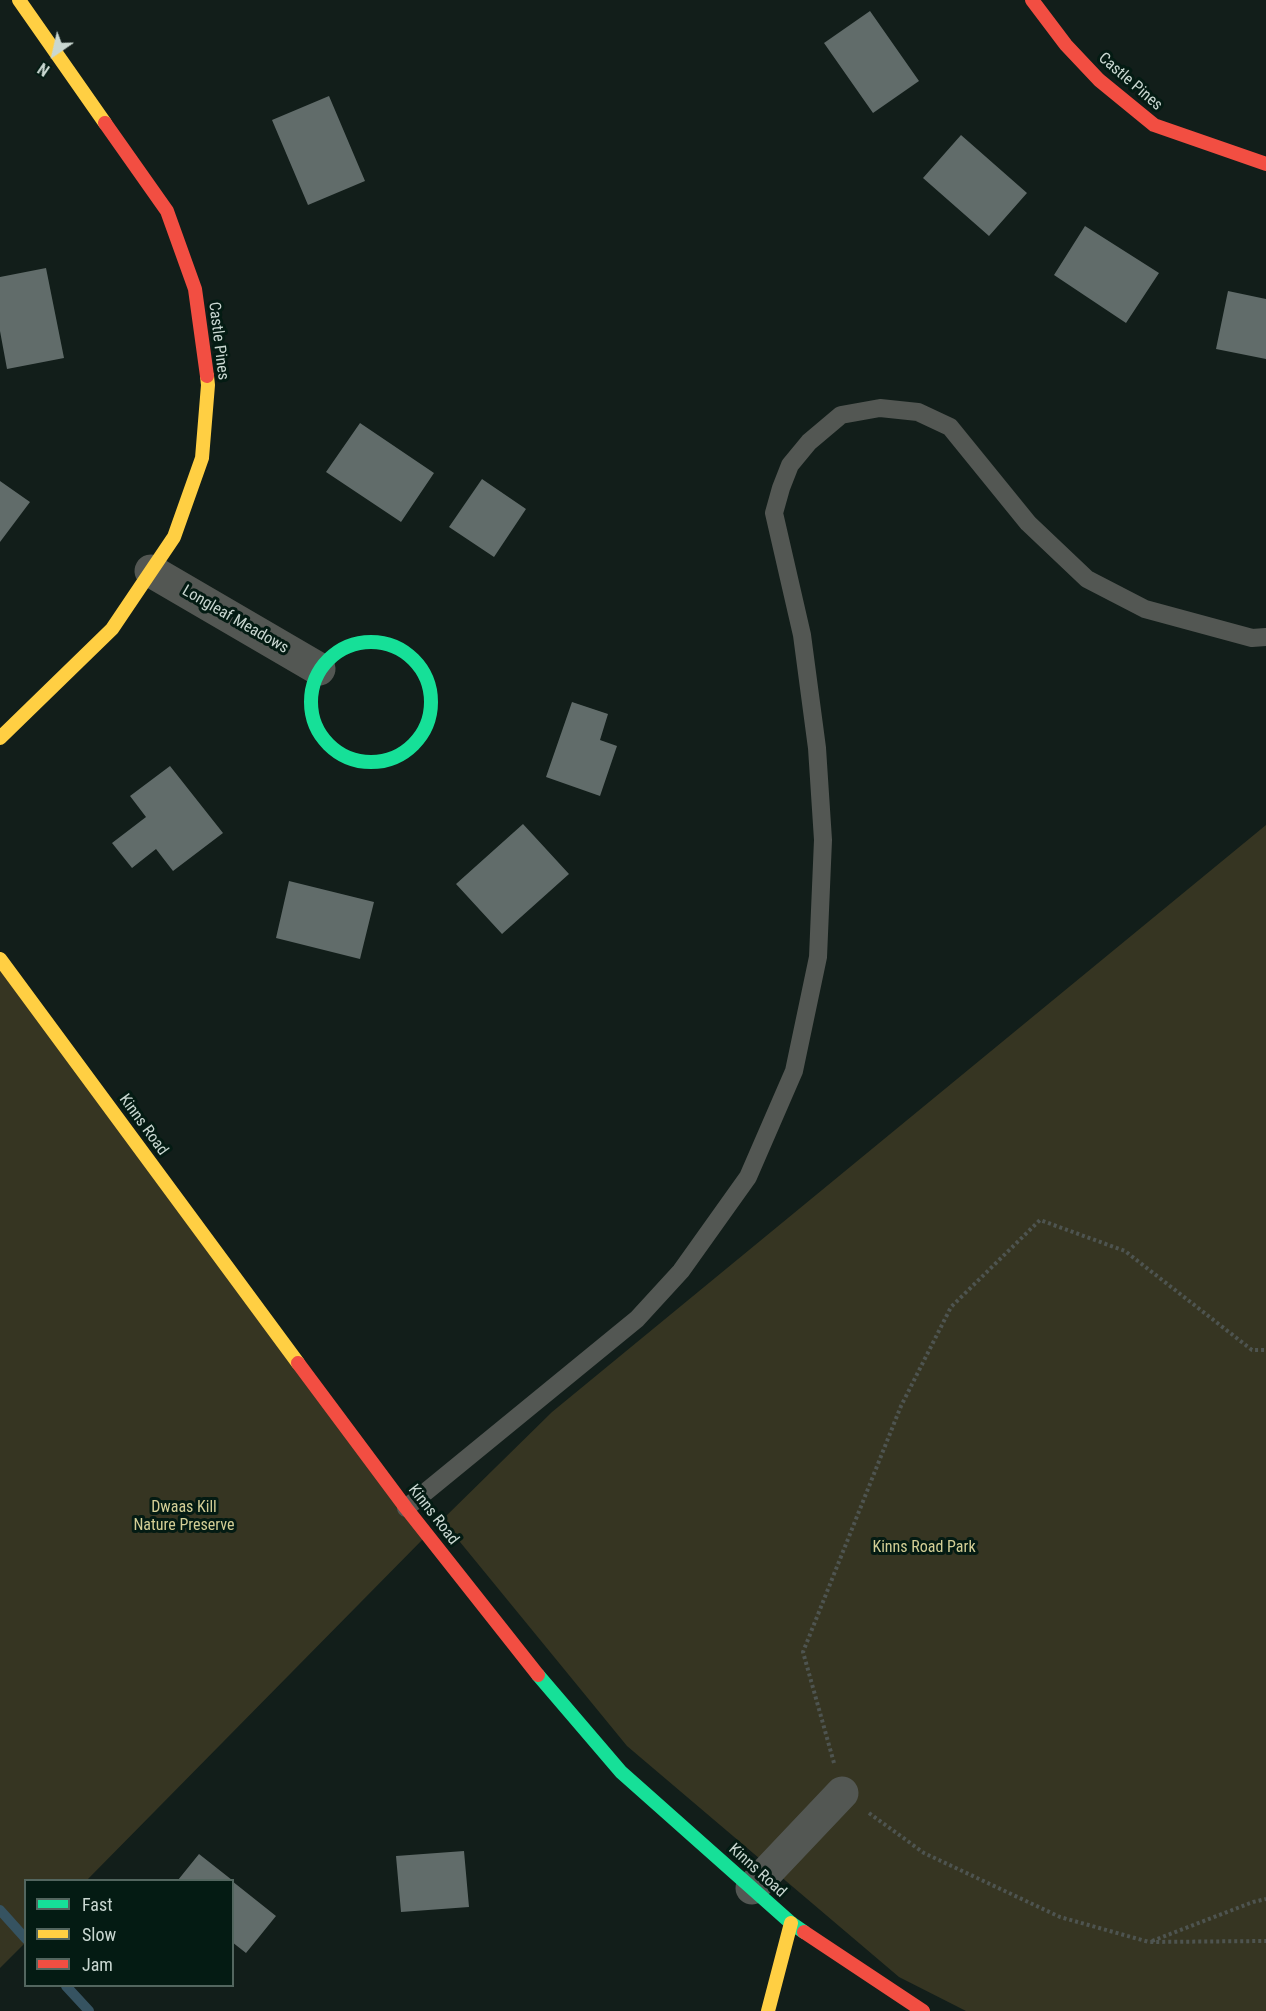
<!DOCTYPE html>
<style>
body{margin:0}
#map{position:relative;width:1266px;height:2011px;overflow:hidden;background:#121e1a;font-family:"Roboto Condensed",sans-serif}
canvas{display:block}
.legend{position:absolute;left:24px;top:1879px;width:210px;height:108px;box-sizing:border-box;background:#041b13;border:2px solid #53665f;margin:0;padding:8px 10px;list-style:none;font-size:18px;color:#c9d7d1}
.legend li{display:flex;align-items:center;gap:12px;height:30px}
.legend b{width:30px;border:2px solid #53665f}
.north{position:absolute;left:24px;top:24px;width:60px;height:60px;-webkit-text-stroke:4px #041b13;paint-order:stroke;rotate:214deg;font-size:16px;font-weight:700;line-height:24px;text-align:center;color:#c9d7d1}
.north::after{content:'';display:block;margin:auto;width:21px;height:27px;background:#c9d7d1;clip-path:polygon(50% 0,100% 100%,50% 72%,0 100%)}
</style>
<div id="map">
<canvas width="1266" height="2011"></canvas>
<ul class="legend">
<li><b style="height:8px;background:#16e098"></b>Fast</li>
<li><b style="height:8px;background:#ffcf43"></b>Slow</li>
<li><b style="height:8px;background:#f24e42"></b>Jam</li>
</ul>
<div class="north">N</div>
</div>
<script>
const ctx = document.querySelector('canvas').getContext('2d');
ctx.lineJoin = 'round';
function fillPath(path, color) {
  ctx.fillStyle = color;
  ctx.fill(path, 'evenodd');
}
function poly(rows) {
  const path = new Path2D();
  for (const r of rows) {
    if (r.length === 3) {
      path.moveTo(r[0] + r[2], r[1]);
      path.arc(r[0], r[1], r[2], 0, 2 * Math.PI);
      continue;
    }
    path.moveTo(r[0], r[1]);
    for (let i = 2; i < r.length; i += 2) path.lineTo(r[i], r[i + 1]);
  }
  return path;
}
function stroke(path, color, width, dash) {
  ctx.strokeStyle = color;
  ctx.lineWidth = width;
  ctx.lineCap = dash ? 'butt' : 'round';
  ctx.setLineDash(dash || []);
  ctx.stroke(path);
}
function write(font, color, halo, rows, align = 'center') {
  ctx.font = font + ' "Roboto Condensed",sans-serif';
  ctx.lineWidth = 6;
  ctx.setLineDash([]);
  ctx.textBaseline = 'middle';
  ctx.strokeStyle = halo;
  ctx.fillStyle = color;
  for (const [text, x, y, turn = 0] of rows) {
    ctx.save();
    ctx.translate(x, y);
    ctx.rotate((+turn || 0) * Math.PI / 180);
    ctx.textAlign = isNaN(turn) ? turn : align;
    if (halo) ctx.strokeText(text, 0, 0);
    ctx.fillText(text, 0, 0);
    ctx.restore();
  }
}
fillPath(poly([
 [1266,825,1266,2011,966,2011,899,1977,627,1746,442,1520,552,1412],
 [0,959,427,1535,87,1880,26,1880,25,1943,0,1968]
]), '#363522');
stroke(poly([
 [0,1910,26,1939],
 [66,1986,89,2011]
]), '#365361', 10);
fillPath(poly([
 [870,11,919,81,873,113,824,43],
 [329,96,365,181,308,205,272,120],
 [961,135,1027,193,989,236,923,178],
 [1085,226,1159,273,1126,323,1054,275],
 [46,268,64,358,7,369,0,331,0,277],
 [1228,291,1266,299,1266,359,1216,349],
 [360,423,434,473,401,522,326,472],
 [482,479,526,509,494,557,449,527],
 [0,481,30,502,0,542],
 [572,702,608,714,600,740,617,746,600,796,546,777],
 [170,766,223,833,173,871,156,849,132,868,112,843,146,817,130,796],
 [523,824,569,874,502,934,456,884],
 [289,881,374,902,360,959,276,938],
 [464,1851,469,1907,401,1912,396,1856],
 [199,1854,232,1880,178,1880],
 [232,1881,276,1916,246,1953,232,1942]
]), '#616c6a');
stroke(poly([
 [834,1763,803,1652,901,1406,951,1307,1040,1220,1125,1251,1252,1350,1266,1350],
 [869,1813,924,1853,1060,1917,1149,1942,1266,1941],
 [1152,1941,1253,1902,1266,1899]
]), '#4e5450', 4, [3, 3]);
stroke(poly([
 [406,1508,637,1319,681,1271,748,1177,794,1071,818,957,823,840,817,748,802,635,774,513,781,488,790,465,809,442,841,415,880,408,918,412,950,427,1028,523,1087,579,1145,609,1252,638,1266,637]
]), '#535753', 18);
stroke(poly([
 [151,571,319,669],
 [752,1888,842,1793]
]), '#535753', 33);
stroke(poly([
 [371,702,60],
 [538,1675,621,1772,791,1923,804,1932]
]), '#16e098', 14);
stroke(poly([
 [19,0,105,123],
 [0,738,112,629,174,537,202,458,208,385,207,376],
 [0,959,298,1363],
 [768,2011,791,1923]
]), '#ffcf43', 14);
stroke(poly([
 [1032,0,1066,45,1099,80,1154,125,1266,164],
 [105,123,167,211,195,289,207,376],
 [298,1363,406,1508,538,1675],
 [804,1932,923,2011]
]), '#f24e42', 14);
write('16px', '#c9d7d1', '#041b13', [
 ["Castle Pines",1130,82,41],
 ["Castle Pines",218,341,83],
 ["Longleaf Meadows",235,620,30],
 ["Kinns Road",143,1125,54],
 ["Kinns Road",433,1515,52],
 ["Kinns Road",757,1871,42]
]);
write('16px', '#d3ce95', '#041b13', [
 ["Dwaas Kill",184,1508],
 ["Nature Preserve",184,1526],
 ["Kinns Road Park",924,1548]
]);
</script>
